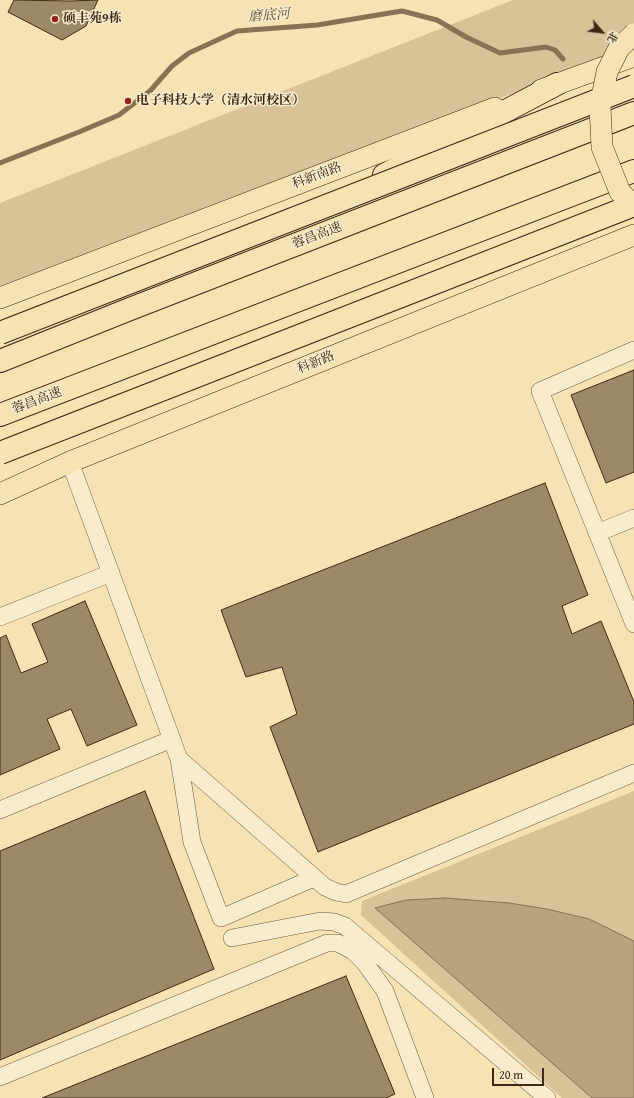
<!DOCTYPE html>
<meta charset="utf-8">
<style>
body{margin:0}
#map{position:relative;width:634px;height:1098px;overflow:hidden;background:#f6e2b2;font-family:"Gentium Book Plus","Noto Serif SC",serif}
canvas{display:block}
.north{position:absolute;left:582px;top:12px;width:40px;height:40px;-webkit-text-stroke:3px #f9eccd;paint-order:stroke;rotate:118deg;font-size:11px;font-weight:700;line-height:16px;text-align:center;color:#3f2915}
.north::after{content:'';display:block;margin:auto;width:14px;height:18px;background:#3f2915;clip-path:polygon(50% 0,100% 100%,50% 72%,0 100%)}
.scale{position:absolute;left:492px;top:1068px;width:52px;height:18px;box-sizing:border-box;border:2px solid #3f2915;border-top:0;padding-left:5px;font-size:12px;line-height:14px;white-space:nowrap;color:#3f2915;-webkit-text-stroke:3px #f9eccd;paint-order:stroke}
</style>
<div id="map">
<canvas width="634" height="1098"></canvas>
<div class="north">北</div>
<div class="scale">20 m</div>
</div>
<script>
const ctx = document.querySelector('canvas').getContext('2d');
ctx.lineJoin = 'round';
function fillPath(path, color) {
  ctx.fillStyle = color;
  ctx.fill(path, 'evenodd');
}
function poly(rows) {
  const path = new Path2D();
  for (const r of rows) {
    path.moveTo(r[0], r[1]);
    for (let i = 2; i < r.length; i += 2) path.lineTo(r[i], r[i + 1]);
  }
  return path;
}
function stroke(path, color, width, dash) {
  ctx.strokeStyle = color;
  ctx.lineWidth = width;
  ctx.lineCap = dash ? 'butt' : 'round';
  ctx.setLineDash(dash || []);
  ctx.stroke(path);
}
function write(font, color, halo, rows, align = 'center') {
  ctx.font = font + ' "Gentium Book Plus","Noto Serif SC",serif';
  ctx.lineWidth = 3;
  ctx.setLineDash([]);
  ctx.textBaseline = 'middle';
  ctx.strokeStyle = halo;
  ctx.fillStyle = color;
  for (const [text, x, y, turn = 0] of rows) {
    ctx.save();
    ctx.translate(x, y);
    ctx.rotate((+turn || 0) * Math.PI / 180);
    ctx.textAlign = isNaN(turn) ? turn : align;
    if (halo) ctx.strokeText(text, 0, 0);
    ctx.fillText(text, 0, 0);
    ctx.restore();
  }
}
fillPath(poly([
 [513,0,634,0,634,47,0,289,0,203],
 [634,791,634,1098,562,1098,361,915,362,901]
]), '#d7c397');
const water = poly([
 [445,898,509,903,547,909,589,919,634,941,634,1098,592,1098,375,908,406,900,445,898]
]);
fillPath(water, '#b8a37d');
stroke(water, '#887253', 1);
stroke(poly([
 [0,163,79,132,119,115,150,91,172,66,189,53,237,31,317,25,402,11,437,20,466,37,500,53,546,47,555,50,563,59]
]), '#887253', 5);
const building = poly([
 [14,0,70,1,98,0,86,26,62,40,8,12,14,0],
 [634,370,634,472,606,483,571,395,634,370],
 [545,483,588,595,562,606,572,634,601,621,634,702,634,724,318,852,270,727,297,714,282,667,246,677,221,610,545,483],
 [85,601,137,725,87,746,71,709,47,719,60,749,0,775,0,638,6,635,21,673,48,662,32,624,85,601],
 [145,791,214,969,0,1060,0,851,145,791],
 [346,976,395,1094,386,1098,42,1098,346,976]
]);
fillPath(building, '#9e8967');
stroke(building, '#3f2915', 1);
const minor = poly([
 [634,350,540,391,634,624],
 [70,462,179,759,192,842,221,918,314,878],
 [597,533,634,518],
 [0,617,111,573],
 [179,759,325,887,336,892,346,894,634,773],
 [0,810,172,739],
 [232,938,320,921,334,922,345,926,547,1098],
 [0,1077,327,943,338,943,353,951,365,963,385,991,425,1098]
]);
const major = poly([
 [541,90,634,56],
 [0,298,495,108],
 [0,494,70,462,634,235]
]);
const highway = poly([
 [384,175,557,84],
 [0,361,130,309,634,113],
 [0,415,634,171]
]);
stroke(minor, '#6d573c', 18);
stroke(major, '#3f2915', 22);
stroke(highway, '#3f2915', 24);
stroke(minor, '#f9eccd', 17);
stroke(major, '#f6e2b2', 21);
stroke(highway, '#f6e2b2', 22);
const majorBridge = poly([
 [634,34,619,48,607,72,600,107,602,147,620,192,634,206]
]);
const highwayBridge = poly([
 [0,333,634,86],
 [0,453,634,205]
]);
stroke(majorBridge, '#3f2915', 22, []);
stroke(highwayBridge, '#3f2915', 24, []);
stroke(majorBridge, '#f6e2b2', 21);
stroke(highwayBridge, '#f6e2b2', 22);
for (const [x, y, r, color] of [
 [55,19,4,"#8f2418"],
 [128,101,4,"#8f2418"]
]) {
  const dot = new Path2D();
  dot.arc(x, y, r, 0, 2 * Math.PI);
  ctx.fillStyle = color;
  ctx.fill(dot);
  stroke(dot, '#f9eccd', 1.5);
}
write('bold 13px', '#3f2915', '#f9eccd', [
 ["硕丰苑9栋",63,19],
 ["电子科技大学（清水河校区）",136,101]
], 'left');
write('13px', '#3f2915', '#f9eccd', [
 ["科新南路",317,176,-21],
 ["蓉昌高速",317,236,-21],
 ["科新路",316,363,-22],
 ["蓉昌高速",37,401,-21]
]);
write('italic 14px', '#634e34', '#f9eccd', [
 ["磨底河",269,16,-5]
]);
</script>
